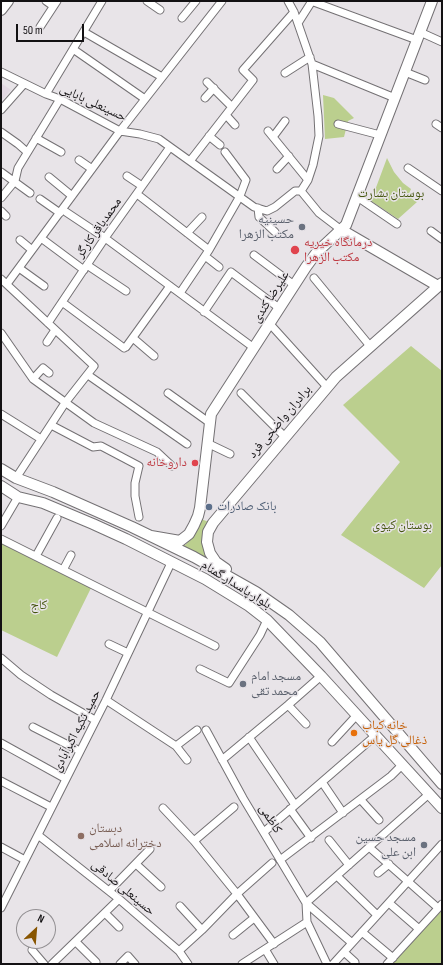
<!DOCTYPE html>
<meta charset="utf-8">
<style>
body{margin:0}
#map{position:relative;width:443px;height:965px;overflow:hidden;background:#e8e4e8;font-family:"Sofia Sans Condensed",sans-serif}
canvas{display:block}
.frame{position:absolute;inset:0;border:2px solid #131113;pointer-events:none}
.north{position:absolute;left:16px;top:909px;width:40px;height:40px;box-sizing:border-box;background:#e8e4e8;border:1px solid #939093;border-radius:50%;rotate:26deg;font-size:11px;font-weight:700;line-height:16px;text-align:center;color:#131113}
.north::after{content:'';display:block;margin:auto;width:14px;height:18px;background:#850;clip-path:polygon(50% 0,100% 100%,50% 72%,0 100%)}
.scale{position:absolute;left:16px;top:24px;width:68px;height:18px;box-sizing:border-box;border:2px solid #131113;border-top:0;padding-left:5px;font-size:12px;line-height:14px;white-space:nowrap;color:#131113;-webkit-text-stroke:3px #e8e4e8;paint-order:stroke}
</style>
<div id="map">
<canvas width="443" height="965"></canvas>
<div class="frame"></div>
<div class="north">N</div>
<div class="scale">50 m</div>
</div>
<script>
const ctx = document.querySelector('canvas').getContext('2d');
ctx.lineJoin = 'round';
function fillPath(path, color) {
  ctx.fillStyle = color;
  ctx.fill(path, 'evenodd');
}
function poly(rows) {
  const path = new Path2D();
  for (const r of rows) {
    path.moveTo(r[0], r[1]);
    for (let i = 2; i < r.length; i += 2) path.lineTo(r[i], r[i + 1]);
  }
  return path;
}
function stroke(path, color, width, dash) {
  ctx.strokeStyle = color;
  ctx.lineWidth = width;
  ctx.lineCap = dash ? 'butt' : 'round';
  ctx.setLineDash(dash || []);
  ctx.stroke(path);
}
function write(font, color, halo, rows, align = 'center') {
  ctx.font = font + ' "Sofia Sans Condensed","Noto Naskh Arabic",sans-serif';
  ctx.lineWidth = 3;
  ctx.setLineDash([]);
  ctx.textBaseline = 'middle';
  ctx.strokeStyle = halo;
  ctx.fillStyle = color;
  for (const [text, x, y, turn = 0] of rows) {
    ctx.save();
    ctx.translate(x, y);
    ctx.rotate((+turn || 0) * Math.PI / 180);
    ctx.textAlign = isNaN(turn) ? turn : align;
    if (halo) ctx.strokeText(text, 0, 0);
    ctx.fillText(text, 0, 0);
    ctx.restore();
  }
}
fillPath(poly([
 [1,83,11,90,1,101]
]), '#e2d8e2');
fillPath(poly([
 [323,95,334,98,354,118,348,121,344,137,325,139],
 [387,158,394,172,403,183,411,189,408,196,417,202,398,219,371,201],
 [411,346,442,371,442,565,424,588,341,535,400,462,343,405],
 [201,519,209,522,203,547,207,559,196,552,176,546,185,545,191,539],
 [1,543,91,588,57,657,1,630],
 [442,910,442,964,391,964]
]), '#bbcf8e');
const street = poly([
 [46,1,53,6],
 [147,1,160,10],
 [288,1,294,12,312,64,318,116,319,136,313,165,308,180,301,191],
 [311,1,417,40],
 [182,18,196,1],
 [298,23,312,1],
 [40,27,57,1],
 [84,32,162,77],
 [420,32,442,42],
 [73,49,145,99],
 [312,64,395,98],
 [1,72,46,94,60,99,120,131,140,134,159,139,254,207,267,211,275,207,295,191,301,191],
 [405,72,425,80],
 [285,73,310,57],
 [207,82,232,107],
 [46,94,102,1],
 [205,98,214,88],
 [1,110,24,84],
 [226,115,235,125],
 [338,124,380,135],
 [436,124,442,128],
 [268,131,308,180],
 [1,132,18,144,27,152],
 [209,136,220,145],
 [273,137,285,121],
 [36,138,61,152],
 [79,160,92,169],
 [190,161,253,80,243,70,294,12],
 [408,168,442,191],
 [277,169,289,156],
 [1,172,30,193],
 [127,176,142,186],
 [49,177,72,196],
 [301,191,319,213,340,229],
 [137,194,209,250],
 [356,196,397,224],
 [1,198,15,181,18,168,60,99],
 [40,199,60,213],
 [258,208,259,217,275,232],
 [1,211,6,216],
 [66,212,105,238,254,348],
 [431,231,442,239],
 [187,233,202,217],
 [41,238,84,270],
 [20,240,32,250],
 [254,255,294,285],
 [205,256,219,267],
 [87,265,126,291],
 [19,268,44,286],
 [314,278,370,346],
 [1,279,94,366,65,403,16,478],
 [7,284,120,131,222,1],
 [180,293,209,250,240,196,246,180,225,152],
 [62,302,124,348],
 [204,312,231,272,279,308],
 [48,323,105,238,170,147],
 [270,324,327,387],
 [1,333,33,379,94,423,157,452,172,466],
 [133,338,154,356],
 [47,342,55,330],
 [126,347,170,286],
 [88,375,187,444],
 [33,379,43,368,49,373],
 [168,393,210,423],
 [241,393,285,437],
 [1,414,41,439],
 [51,425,93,447,101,446,139,466,135,483,135,496,139,517],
 [207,443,230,454],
 [1,526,18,497],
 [1,539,215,646],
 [36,556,57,518],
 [63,570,71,555],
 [109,644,128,653],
 [1,658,21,675,51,695,95,720],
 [200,669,229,683,260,635,267,620],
 [106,700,176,746,187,760],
 [288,705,306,724],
 [33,727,80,751],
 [206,730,243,798,306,903,307,922,327,964],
 [249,737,295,805],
 [332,742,356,716],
 [1,743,66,779],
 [176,746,197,730],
 [222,760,288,705,321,676],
 [1,781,51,807],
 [322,782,343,813],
 [361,800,379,820],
 [163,808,194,841,237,894,274,944],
 [290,809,311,838],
 [264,832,375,736],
 [38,835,119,899,179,951,188,964],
 [329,840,349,865],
 [194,841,234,807],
 [1,847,25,860],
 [369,847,438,908],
 [280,860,391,776,402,765],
 [136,864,161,887],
 [378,873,389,864],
 [337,876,377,915],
 [109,891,150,849],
 [389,903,419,929],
 [180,906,202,930],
 [1,908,106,700,171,563],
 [105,913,119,927],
 [362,932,393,958],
 [233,935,254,918],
 [76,942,96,962],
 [352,943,306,903,429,794],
 [265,949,274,964],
 [32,950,44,964],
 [179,951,202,930,237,894,272,863],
 [344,952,355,962,355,964],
 [52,964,119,899],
 [120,964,128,956,135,964],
 [242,964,307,922],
 [333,964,442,844],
 [387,964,442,904]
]);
const secondary = poly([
 [1,10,8,1],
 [340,229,438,286],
 [1,469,16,478,53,492,132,527,194,557,256,592,289,615,320,642,442,784],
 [1,486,18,497,43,503,93,524,126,539,205,579,249,606,267,620,321,676,442,808],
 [151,536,180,541,189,534,194,525,198,516,200,508,211,414,306,267,317,252,346,225,432,1],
 [226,569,216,562,210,553,207,542,208,532,213,523,336,377,442,283]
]);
stroke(street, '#747174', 9);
stroke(secondary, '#747174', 12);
stroke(street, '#fff', 7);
stroke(secondary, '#fff', 10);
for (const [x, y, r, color] of [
 [302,227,4,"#6b7280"],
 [295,250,5,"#e0444e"],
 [195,463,4,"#e0444e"],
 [209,507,4,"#5c6f8a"],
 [243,684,4,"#6b7280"],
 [354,733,4,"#e8710a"],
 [81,836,4,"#8d6e63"],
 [424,845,4,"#6b7280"]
]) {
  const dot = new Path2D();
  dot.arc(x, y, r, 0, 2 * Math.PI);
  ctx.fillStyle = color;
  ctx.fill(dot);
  stroke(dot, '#e8e4e8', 1.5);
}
write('13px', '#131113', '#e8e4e8', [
 ["حسینعلی بابایی",93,103,25],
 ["محمدباقر کارگر",99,228,-55],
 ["علیرضا کندی",271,297,-58],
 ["برادران واضحی فرد",280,422,-50],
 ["بلوار پاسدار گمنام",236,585,32],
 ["حمید تکیه اکبرآبادی",77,731,-63],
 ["کاظمی",270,819,58],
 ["حسینعلی صادقی",123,888,40]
]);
write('13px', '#45560f', '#e8e4e8', [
 ["بوستان بشارت",391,194],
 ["بوستان کیوی",402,526],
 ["کاج",39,606]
]);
write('13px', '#5b616d', '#e8e4e8', [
 ["حسینیه",294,220],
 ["مکتب الزهرا",294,235],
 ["مسجد امام",251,677,"left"],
 ["محمد تقی",251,692,"left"],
 ["مسجد حسین",416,838],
 ["ابن علی",416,853]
], 'right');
write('13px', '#be3a42', '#e8e4e8', [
 ["درمانگاه خیریه",304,243],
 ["مکتب الزهرا",304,258],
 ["داروخانه",187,463,"right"]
], 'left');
write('13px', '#4e5e75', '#e8e4e8', [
 ["بانک صادرات",217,507]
], 'left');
write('13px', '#c56008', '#e8e4e8', [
 ["خانه کباب",362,726],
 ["ذغالی گل یاس",362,741]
], 'left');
write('13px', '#785e54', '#e8e4e8', [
 ["دبستان",89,829],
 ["دخترانه اسلامی",89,844]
], 'left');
</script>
